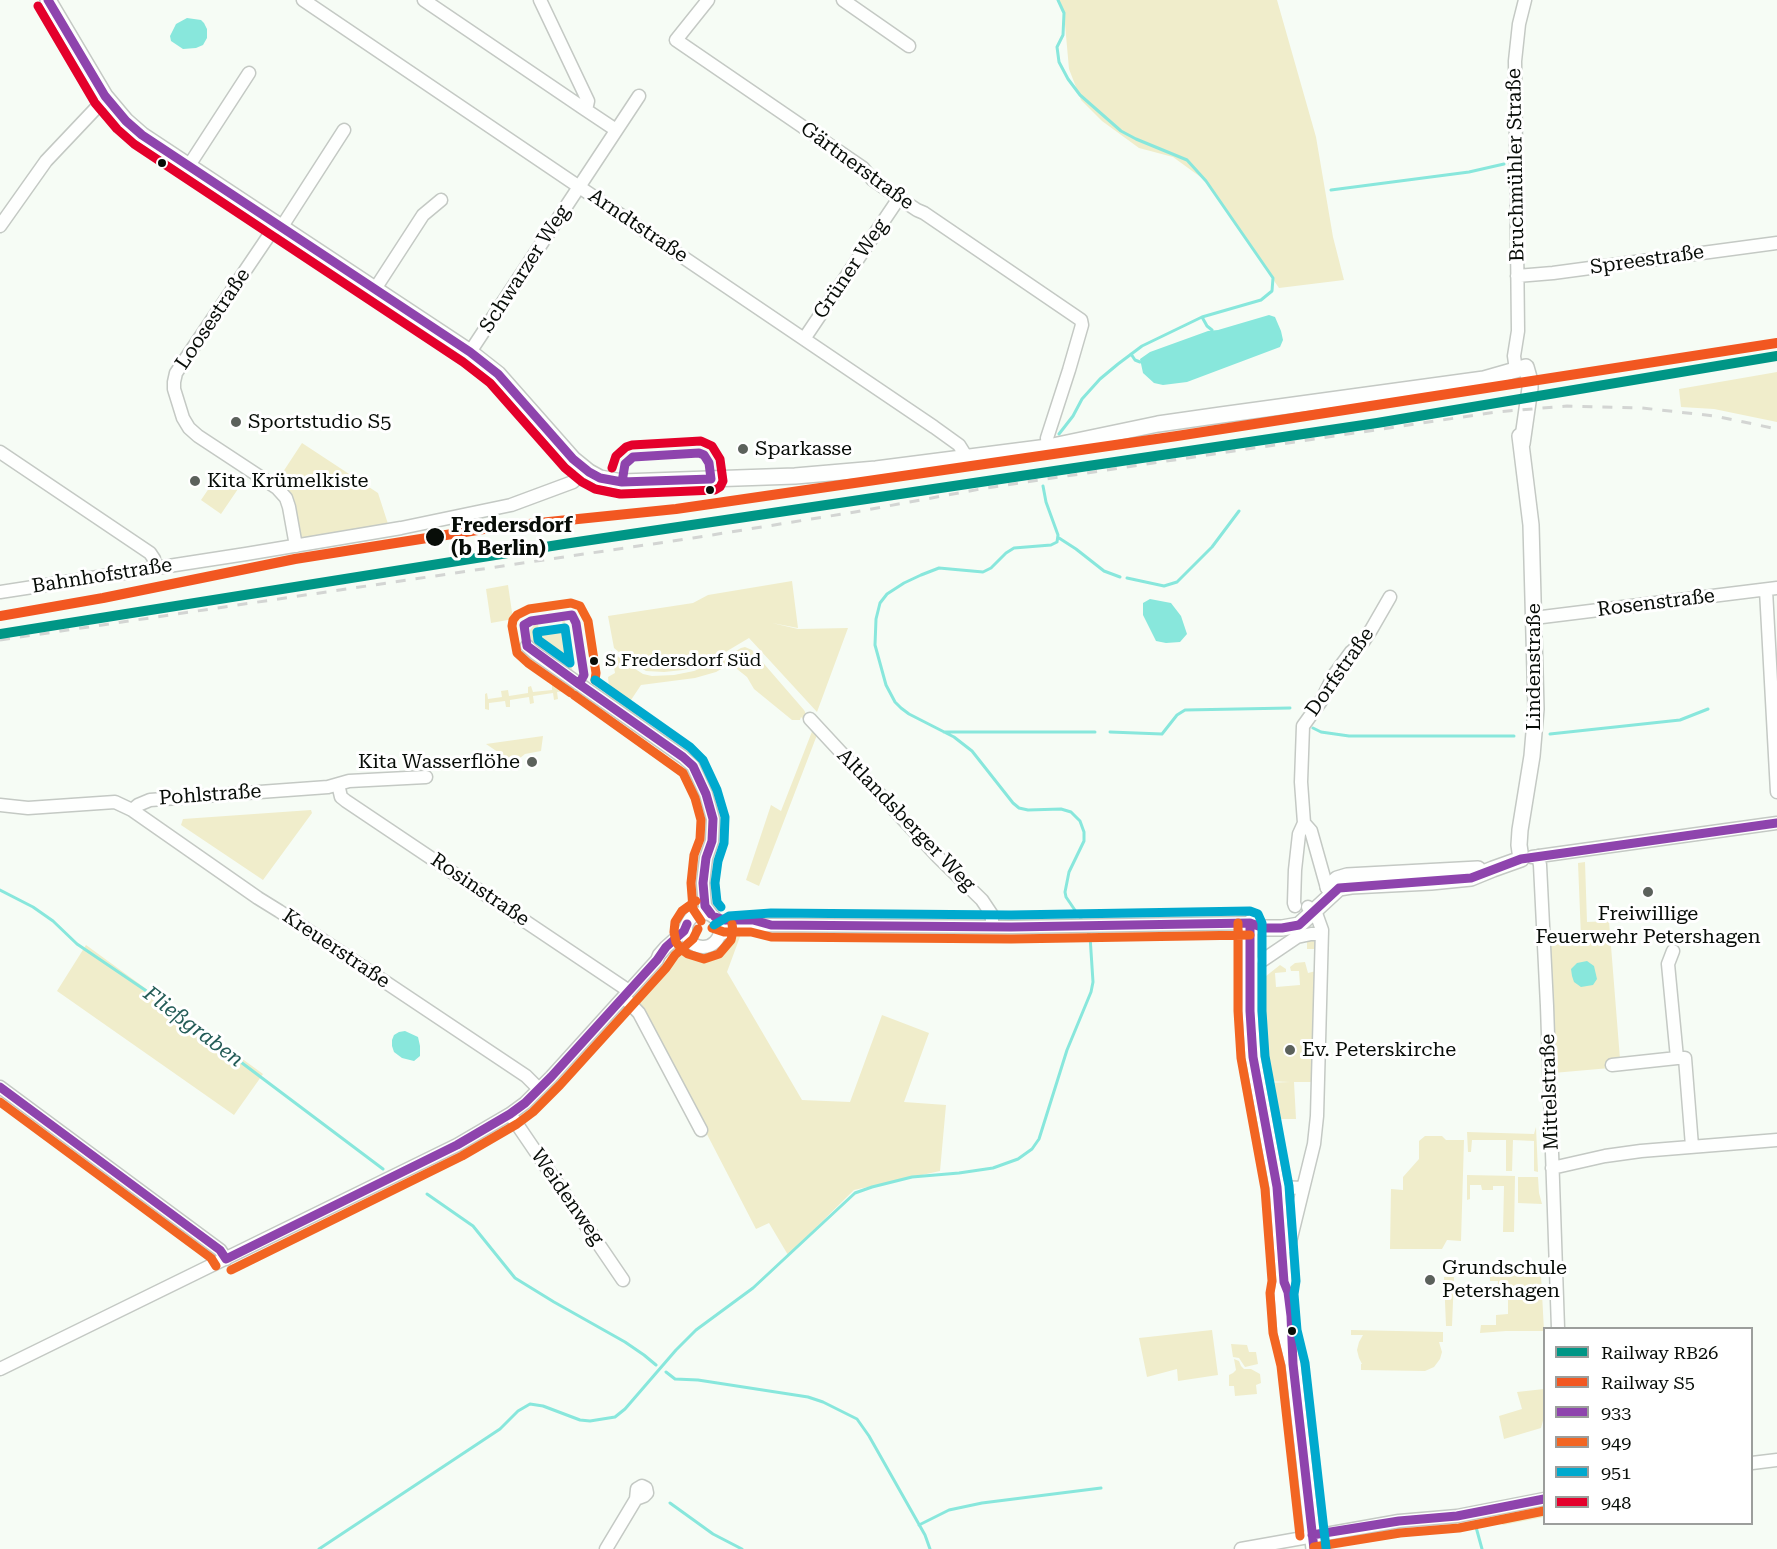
<!DOCTYPE html>
<meta charset="utf-8">
<style>
body{margin:0}
#map{position:relative;width:1777px;height:1549px;overflow:hidden;background:#f6fcf5;font-family:"Roboto Serif",serif}
canvas{display:block}
.legend{position:absolute;left:1543px;top:1327px;width:210px;height:198px;box-sizing:border-box;background:#fff;border:2px solid #9c9e9c;margin:0;padding:8px 10px;list-style:none;font-size:18px;color:#080d08}
.legend li{display:flex;align-items:center;gap:12px;height:30px}
.legend b{width:30px;border:2px solid #9c9e9c}
</style>
<div id="map">
<canvas width="1777" height="1549"></canvas>
<ul class="legend">
<li><b style="height:8px;background:#009686"></b>Railway RB26</li>
<li><b style="height:8px;background:#f25721"></b>Railway S5</li>
<li><b style="height:8px;background:#8e44ad"></b>933</li>
<li><b style="height:8px;background:#f26522"></b>949</li>
<li><b style="height:8px;background:#00a9ce"></b>951</li>
<li><b style="height:8px;background:#e4002b"></b>948</li>
</ul>
</div>
<script>
const ctx = document.querySelector('canvas').getContext('2d');
ctx.lineJoin = 'round';
function fillPath(path, color) {
  ctx.fillStyle = color;
  ctx.fill(path, 'evenodd');
}
function poly(rows) {
  const path = new Path2D();
  for (const r of rows) {
    if (r.length === 3) {
      path.moveTo(r[0] + r[2], r[1]);
      path.arc(r[0], r[1], r[2], 0, 2 * Math.PI);
      continue;
    }
    path.moveTo(r[0], r[1]);
    for (let i = 2; i < r.length; i += 2) path.lineTo(r[i], r[i + 1]);
  }
  return path;
}
function stroke(path, color, width, dash) {
  ctx.strokeStyle = color;
  ctx.lineWidth = width;
  ctx.lineCap = dash ? 'butt' : 'round';
  ctx.setLineDash(dash || []);
  ctx.stroke(path);
}
function write(font, color, halo, rows, align = 'center') {
  ctx.font = font + ' "Roboto Serif",serif';
  ctx.lineWidth = 6;
  ctx.setLineDash([]);
  ctx.textBaseline = 'middle';
  ctx.strokeStyle = halo;
  ctx.fillStyle = color;
  for (const [text, x, y, turn = 0] of rows) {
    ctx.save();
    ctx.translate(x, y);
    ctx.rotate((+turn || 0) * Math.PI / 180);
    ctx.textAlign = isNaN(turn) ? turn : align;
    if (halo) ctx.strokeText(text, 0, 0);
    ctx.fillText(text, 0, 0);
    ctx.restore();
  }
}
fillPath(poly([
 [1058,0,1277,0,1316,137,1333,237,1344,280,1279,288,1206,181,1173,157,1139,148,1102,121,1081,100,1069,69,1064,13],
 [1777,372,1777,422,1714,409,1681,407,1679,389],
 [302,443,378,493,389,527,300,542,282,486,286,479,281,475],
 [220,472,240,486,221,514,201,500],
 [792,581,798,628,772,623,798,629,848,628,817,712,749,638,712,660,683,670,664,672,646,671,631,662,614,648,608,616,693,603,708,595],
 [508,585,513,619,491,623,486,589],
 [562,620,565,621,573,674,565,669,569,663,539,641,534,648,530,641,530,630,534,625,538,624,539,631,563,627],
 [745,647,752,650,804,710,817,735,759,886,746,880,771,805,781,811,813,729,801,717,800,720,792,720,754,689,747,677,732,665,728,665,716,672,695,678,641,685,629,703,637,708,636,709,638,711,633,716,605,696,609,687,608,677,615,673,611,650,623,661,643,674,652,676,674,675,694,671,723,659,741,648],
 [556,683,557,689,567,688,566,683,569,683,579,692,580,696,575,696,574,690,557,692,558,699,554,700,553,693,533,696,534,703,530,704,529,697,510,700,510,707,506,707,505,701,489,703,489,710,485,709,485,694,487,693,488,699,502,697,501,691,508,690,509,696,528,693,528,687,531,686,533,692,552,690,552,684],
 [543,736,541,751,525,754,514,763,486,744],
 [311,810,312,813,263,880,181,825,183,819],
 [1585,862,1587,922,1609,921,1620,1059,1610,1068,1553,1073,1548,940,1581,937,1578,863],
 [741,934,727,972,802,1100,850,1102,882,1015,929,1033,904,1102,946,1105,940,1171,854,1190,788,1255,769,1223,756,1229,637,999,684,952,696,956,711,956,723,948,732,935],
 [1311,937,1316,938,1319,942,1312,1082,1294,1082,1296,1119,1272,1119,1265,1083,1290,1082,1266,1081,1261,1013,1261,980,1280,965,1286,969,1286,972,1275,973,1276,987,1300,985,1299,971,1291,971,1290,967,1295,963,1305,962,1308,973,1316,971,1314,949,1307,949,1307,941],
 [86,945,263,1074,234,1115,57,991],
 [1536,1127,1538,1172,1534,1171,1534,1141,1513,1140,1512,1171,1506,1171,1506,1140,1472,1140,1471,1152,1468,1152,1467,1132,1534,1134],
 [1425,1136,1442,1136,1446,1140,1464,1140,1461,1241,1447,1240,1442,1249,1390,1249,1391,1189,1403,1190,1403,1177,1419,1159,1419,1141],
 [1467,1175,1515,1176,1514,1232,1503,1232,1504,1186,1493,1186,1493,1190,1482,1190,1481,1185,1470,1185,1470,1199,1467,1200],
 [1518,1177,1538,1177,1539,1193,1542,1204,1518,1203],
 [1490,1275,1541,1275,1544,1331,1506,1331,1480,1333,1481,1325,1496,1325,1496,1315,1508,1314,1508,1297,1497,1296,1498,1281,1490,1281],
 [1444,1277,1454,1277,1452,1326,1446,1326],
 [1212,1330,1218,1375,1178,1381,1177,1369,1147,1377,1139,1338],
 [1351,1330,1443,1332,1443,1342,1439,1342,1442,1352,1440,1359,1434,1367,1425,1371,1361,1370,1361,1364,1362,1364,1359,1358,1357,1350,1359,1342,1363,1335,1351,1335],
 [1231,1344,1247,1345,1249,1352,1256,1352,1258,1364,1245,1367,1239,1358,1233,1357],
 [1234,1359,1239,1361,1241,1366,1244,1369,1251,1369,1260,1374,1261,1383,1256,1385,1257,1394,1235,1396,1234,1386,1229,1386,1229,1375,1233,1373,1236,1370],
 [1544,1389,1544,1417,1541,1428,1504,1439,1499,1416,1522,1409,1517,1392],
 [1544,1503,1544,1517,1503,1525,1500,1523,1498,1513,1511,1510,1518,1512,1540,1507]
]), '#f0edcb');
fillPath(poly([
 [187,18,201,20,204,23,207,29,207,38,203,45,196,48,183,49,171,41,170,36,176,24],
 [1269,315,1275,317,1281,331,1283,340,1280,347,1187,382,1163,385,1154,383,1143,373,1140,359,1150,352,1208,331,1218,330],
 [1150,599,1171,603,1181,616,1187,634,1180,642,1166,643,1156,641,1143,615,1143,603],
 [1587,961,1594,966,1597,979,1593,985,1581,987,1574,982,1572,976,1571,969,1577,963],
 [405,1031,418,1037,420,1046,420,1056,414,1061,402,1058,394,1052,392,1046,392,1040,394,1035,399,1032]
]), '#88e7dc');
stroke(poly([
 [1058,0,1064,13,1063,35,1057,47,1059,62,1068,79,1080,95,1121,131,1136,139,1187,160,1206,181,1273,278,1272,291,1261,300,1202,317,1142,346,1118,364,1100,379,1082,399,1073,416,1059,434],
 [1331,190,1469,172,1504,164],
 [1202,317,1207,326,1212,330],
 [1131,354,1135,360,1140,362],
 [1043,486,1046,502,1058,535,1057,542,1051,545,1014,548,1006,553,991,568,983,572,939,568,921,575,904,583,887,594,880,603,876,619,875,645,886,685,895,702,901,708,909,714,954,737,972,751,1013,803,1019,808,1028,810,1061,809,1071,812,1080,821,1084,832,1084,841,1069,872,1065,892,1066,897,1083,922],
 [1059,538,1076,549,1104,571,1120,577],
 [1127,578,1164,586,1177,582,1212,547,1239,511],
 [1313,728,1321,732,1349,736,1514,736],
 [944,732,1095,732],
 [1110,732,1162,734,1177,715,1185,710,1290,708],
 [1550,734,1680,720,1708,709],
 [0,890,33,907,53,921,77,944,145,990,383,1169],
 [427,1194,473,1226,515,1278,554,1302,625,1342,644,1355,656,1365],
 [666,1372,675,1379,698,1380,808,1397,823,1402,857,1419,869,1436,925,1535,930,1549],
 [670,1503,713,1534,742,1549],
 [1502,1521,1543,1513],
 [919,1525,949,1510,982,1503,1101,1488],
 [319,1549,500,1429,518,1411,530,1404,543,1406,580,1420,590,1421,615,1417,625,1409,676,1350,696,1330,753,1288,855,1193,872,1187,912,1177,959,1173,993,1168,1018,1159,1032,1149,1039,1139,1067,1050,1091,992,1093,982,1090,936,1087,930],
 [1482,1549,1476,1527,1489,1524]
]), '#88e7dc', 3);
const minor = poly([
 [303,0,934,427,959,445,964,453,966,458],
 [424,0,586,110],
 [540,0,588,101,586,110,616,130],
 [708,0,676,40,863,168,872,179,899,198,917,210,924,213,1081,320,1082,325,1069,370,1047,438,1048,447],
 [843,0,909,46],
 [188,167,249,73],
 [276,225,176,373,174,382,174,389,183,418,189,428,198,436,277,488,286,498,289,507,296,546],
 [0,226,46,161,99,105,107,99],
 [281,228,344,130],
 [1517,276,1553,273,1777,243],
 [375,289,423,215,441,200],
 [804,339,899,198],
 [470,352,639,96],
 [1516,370,1514,356,1518,331,1515,61,1519,24,1525,0],
 [0,452,150,553,154,559,155,568],
 [1766,590,1777,792],
 [0,592,246,554,401,528,511,505,573,482,585,470],
 [1534,618,1777,588],
 [527,646,535,653,683,757,693,766,706,794,713,819,712,841,706,858,703,883,705,906,711,914],
 [810,719,938,857,982,900,992,915,992,927],
 [338,784,341,797,346,801,629,991],
 [0,805,28,808,115,802,132,810,138,805,150,800,328,787,349,781,426,777],
 [132,810,258,898,279,911,526,1076,539,1089],
 [1304,823,1311,831,1327,888,1331,893],
 [1538,856,1540,865,1547,1006,1558,1328],
 [1532,857,1777,823],
 [1295,906,1294,903,1295,870,1299,834,1304,823,1301,782,1303,726,1321,701,1334,675,1351,652,1363,642,1371,630,1390,597],
 [703,930,17],
 [720,935,731,928,771,925,1011,927,1250,923],
 [1673,951,1668,964,1677,1058,1685,1058,1692,1146],
 [1263,960,1297,937,1311,934,1322,934],
 [624,997,639,1013,701,1130],
 [1612,1065,1677,1058],
 [0,1087,220,1250,226,1259],
 [510,1114,623,1280],
 [1552,1168,1605,1156,1641,1151,1777,1140],
 [1277,1187,1303,1188],
 [1281,1248,1289,1246,1314,1144,1317,1116,1322,930,1317,916,1308,907],
 [0,1369,457,1145,510,1114,525,1103,551,1077,657,960,659,955,666,947,684,931,687,924],
 [1752,1463,1777,1460],
 [606,1549,636,1499,637,1489,642,1486,646,1488,647,1493,644,1496,636,1499],
 [1241,1549,1399,1521,1457,1516,1544,1499]
]);
const major = poly([
 [48,0,105,96,126,121,142,135,470,352,498,374,573,459,589,472,600,478,622,482,795,476,876,469,1048,447,1158,424,1221,415,1484,379,1526,367,1530,381,1530,388,1522,444],
 [1328,887,1337,879,1347,876,1478,869],
 [1250,923,1264,928,1282,928,1299,925,1339,888,1351,886,1431,882,1471,878,1493,869,1521,859,1519,845,1520,830,1532,756,1536,709,1531,525,1520,436],
 [1250,923,1250,1011,1253,1057,1277,1187,1284,1282,1282,1293,1285,1332,1293,1364,1314,1549]
]);
stroke(minor, '#c4c9c4', 15);
stroke(major, '#c4c9c4', 18);
stroke(minor, '#fefffe', 12);
stroke(major, '#fefffe', 15);
stroke(poly([
 [0,640,693,538,855,512,986,488,1496,412,1567,406,1642,408,1715,416,1777,429]
]), '#d3d5d3', 3, [10, 10]);
stroke(poly([
 [48,0,105,96,126,121,142,135,470,352,498,374,573,459,589,472,600,478,622,482],
 [699,453,704,455,709,463,711,479,622,482,625,464,633,457,699,453],
 [572,615,576,623,584,675,579,684,527,646,524,625,531,621,572,615],
 [579,684,683,757,693,766,706,794,713,819,712,841,706,858,703,883,705,906,711,914],
 [715,917,725,920,753,920,771,925,1011,927,1250,923,1264,928,1282,928,1299,925,1339,888,1471,878,1521,859,1777,823],
 [1250,923,1250,1011,1253,1057,1277,1187,1284,1282,1288,1292,1291,1316,1293,1364,1314,1549],
 [0,1087,220,1250,226,1259],
 [226,1259,457,1145,510,1114,525,1103,551,1077,657,960,666,947,684,931,687,924],
 [1312,1535,1399,1521,1457,1516,1544,1499]
]), '#8e44ad', 9);
stroke(poly([
 [571,693,528,663,517,653,512,626,513,620,517,615,529,609,571,603,580,606,588,621,596,673,595,680],
 [574,695,683,773,695,798,701,820,700,839,694,855,691,883,693,909,701,921],
 [696,901,682,911,675,922,674,932,676,942,681,949,688,954,704,959,719,954,731,940,733,931,732,924],
 [1238,923,1238,1011,1241,1058,1265,1189,1272,1281,1270,1293,1273,1333,1281,1366,1300,1536],
 [712,928,724,932,751,932,771,937,1011,939,1250,935],
 [0,1102,211,1258,216,1266],
 [231,1270,462,1156,517,1124,533,1112,560,1085,666,968,675,955,693,939,698,929],
 [1314,1547,1400,1533,1459,1528,1544,1511]
]), '#f26522', 9);
stroke(poly([
 [565,628,570,663,538,640,537,632,565,628],
 [595,680,690,747,703,760,717,790,725,817,724,843,718,861,715,883,717,902,721,907],
 [714,925,729,916,771,913,1011,915,1250,911,1258,914,1262,923,1262,1011,1265,1056,1289,1186,1296,1281,1294,1294,1297,1330,1305,1363,1326,1548]
]), '#00a9ce', 9);
stroke(poly([
 [38,6,95,103,117,129,134,144,463,362,490,383,565,468,582,482,595,489,620,494],
 [612,468,616,456,626,447,632,445,701,441,712,446,720,459,723,481,720,487,715,490,622,494]
]), '#e4002b', 9);
stroke(poly([
 [0,634,564,544,1377,423,1777,356]
]), '#009686', 10);
stroke(poly([
 [0,616,103,598,295,559,490,528,676,509,1177,436,1777,343]
]), '#f25721', 10);
for (const [x, y, r, color] of [
 [162,163,5,"#080d08"],
 [236,422,6,"#5b615b"],
 [743,449,6,"#5b615b"],
 [195,481,6,"#5b615b"],
 [710,490,5,"#080d08"],
 [435,537,10,"#080d08"],
 [594,661,5,"#080d08"],
 [532,762,6,"#5b615b"],
 [1648,892,6,"#5b615b"],
 [1290,1050,6,"#5b615b"],
 [1430,1280,6,"#5b615b"],
 [1292,1331,5,"#080d08"]
]) {
  const dot = new Path2D();
  dot.arc(x, y, r, 0, 2 * Math.PI);
  ctx.fillStyle = color;
  ctx.fill(dot);
  stroke(dot, '#fff', 2);
}
write('18px', '#080d08', '#fff', [
 ["S Fredersdorf Süd",605,661]
], 'left');
write('20px', '#080d08', '#fff', [
 ["Bruchmühler Straße",1516,165,-91],
 ["Gärtnerstraße",857,166,36],
 ["Arndtstraße",638,226,34],
 ["Spreestraße",1647,260,-8],
 ["Schwarzer Weg",525,269,-57],
 ["Grüner Weg",851,269,-56],
 ["Loosestraße",213,319,-56],
 ["Bahnhofstraße",102,576,-9],
 ["Rosenstraße",1656,603,-7],
 ["Lindenstraße",1534,667,-90],
 ["Dorfstraße",1340,672,-55],
 ["Pohlstraße",210,795,-4],
 ["Altlandsberger Weg",906,820,46],
 ["Rosinstraße",480,890,34],
 ["Kreuerstraße",336,949,34],
 ["Mittelstraße",1550,1092,-92],
 ["Weidenweg",567,1197,55]
]);
write('20px', '#080d08', '#fff', [
 ["Sportstudio S5",248,422],
 ["Sparkasse",755,449],
 ["Kita Krümelkiste",207,481],
 ["Kita Wasserflöhe",520,762,"right"],
 ["Freiwillige",1648,914,"center"],
 ["Feuerwehr Petershagen",1648,937,"center"],
 ["Ev. Peterskirche",1302,1050],
 ["Grundschule",1442,1268],
 ["Petershagen",1442,1291]
], 'left');
write('bold 20px', '#080d08', '#fff', [
 ["Fredersdorf",451,526],
 ["(b Berlin)",451,549]
], 'left');
write('italic 21px', '#245c57', '#fff', [
 ["Fließgraben",193,1027,37]
]);
</script>
